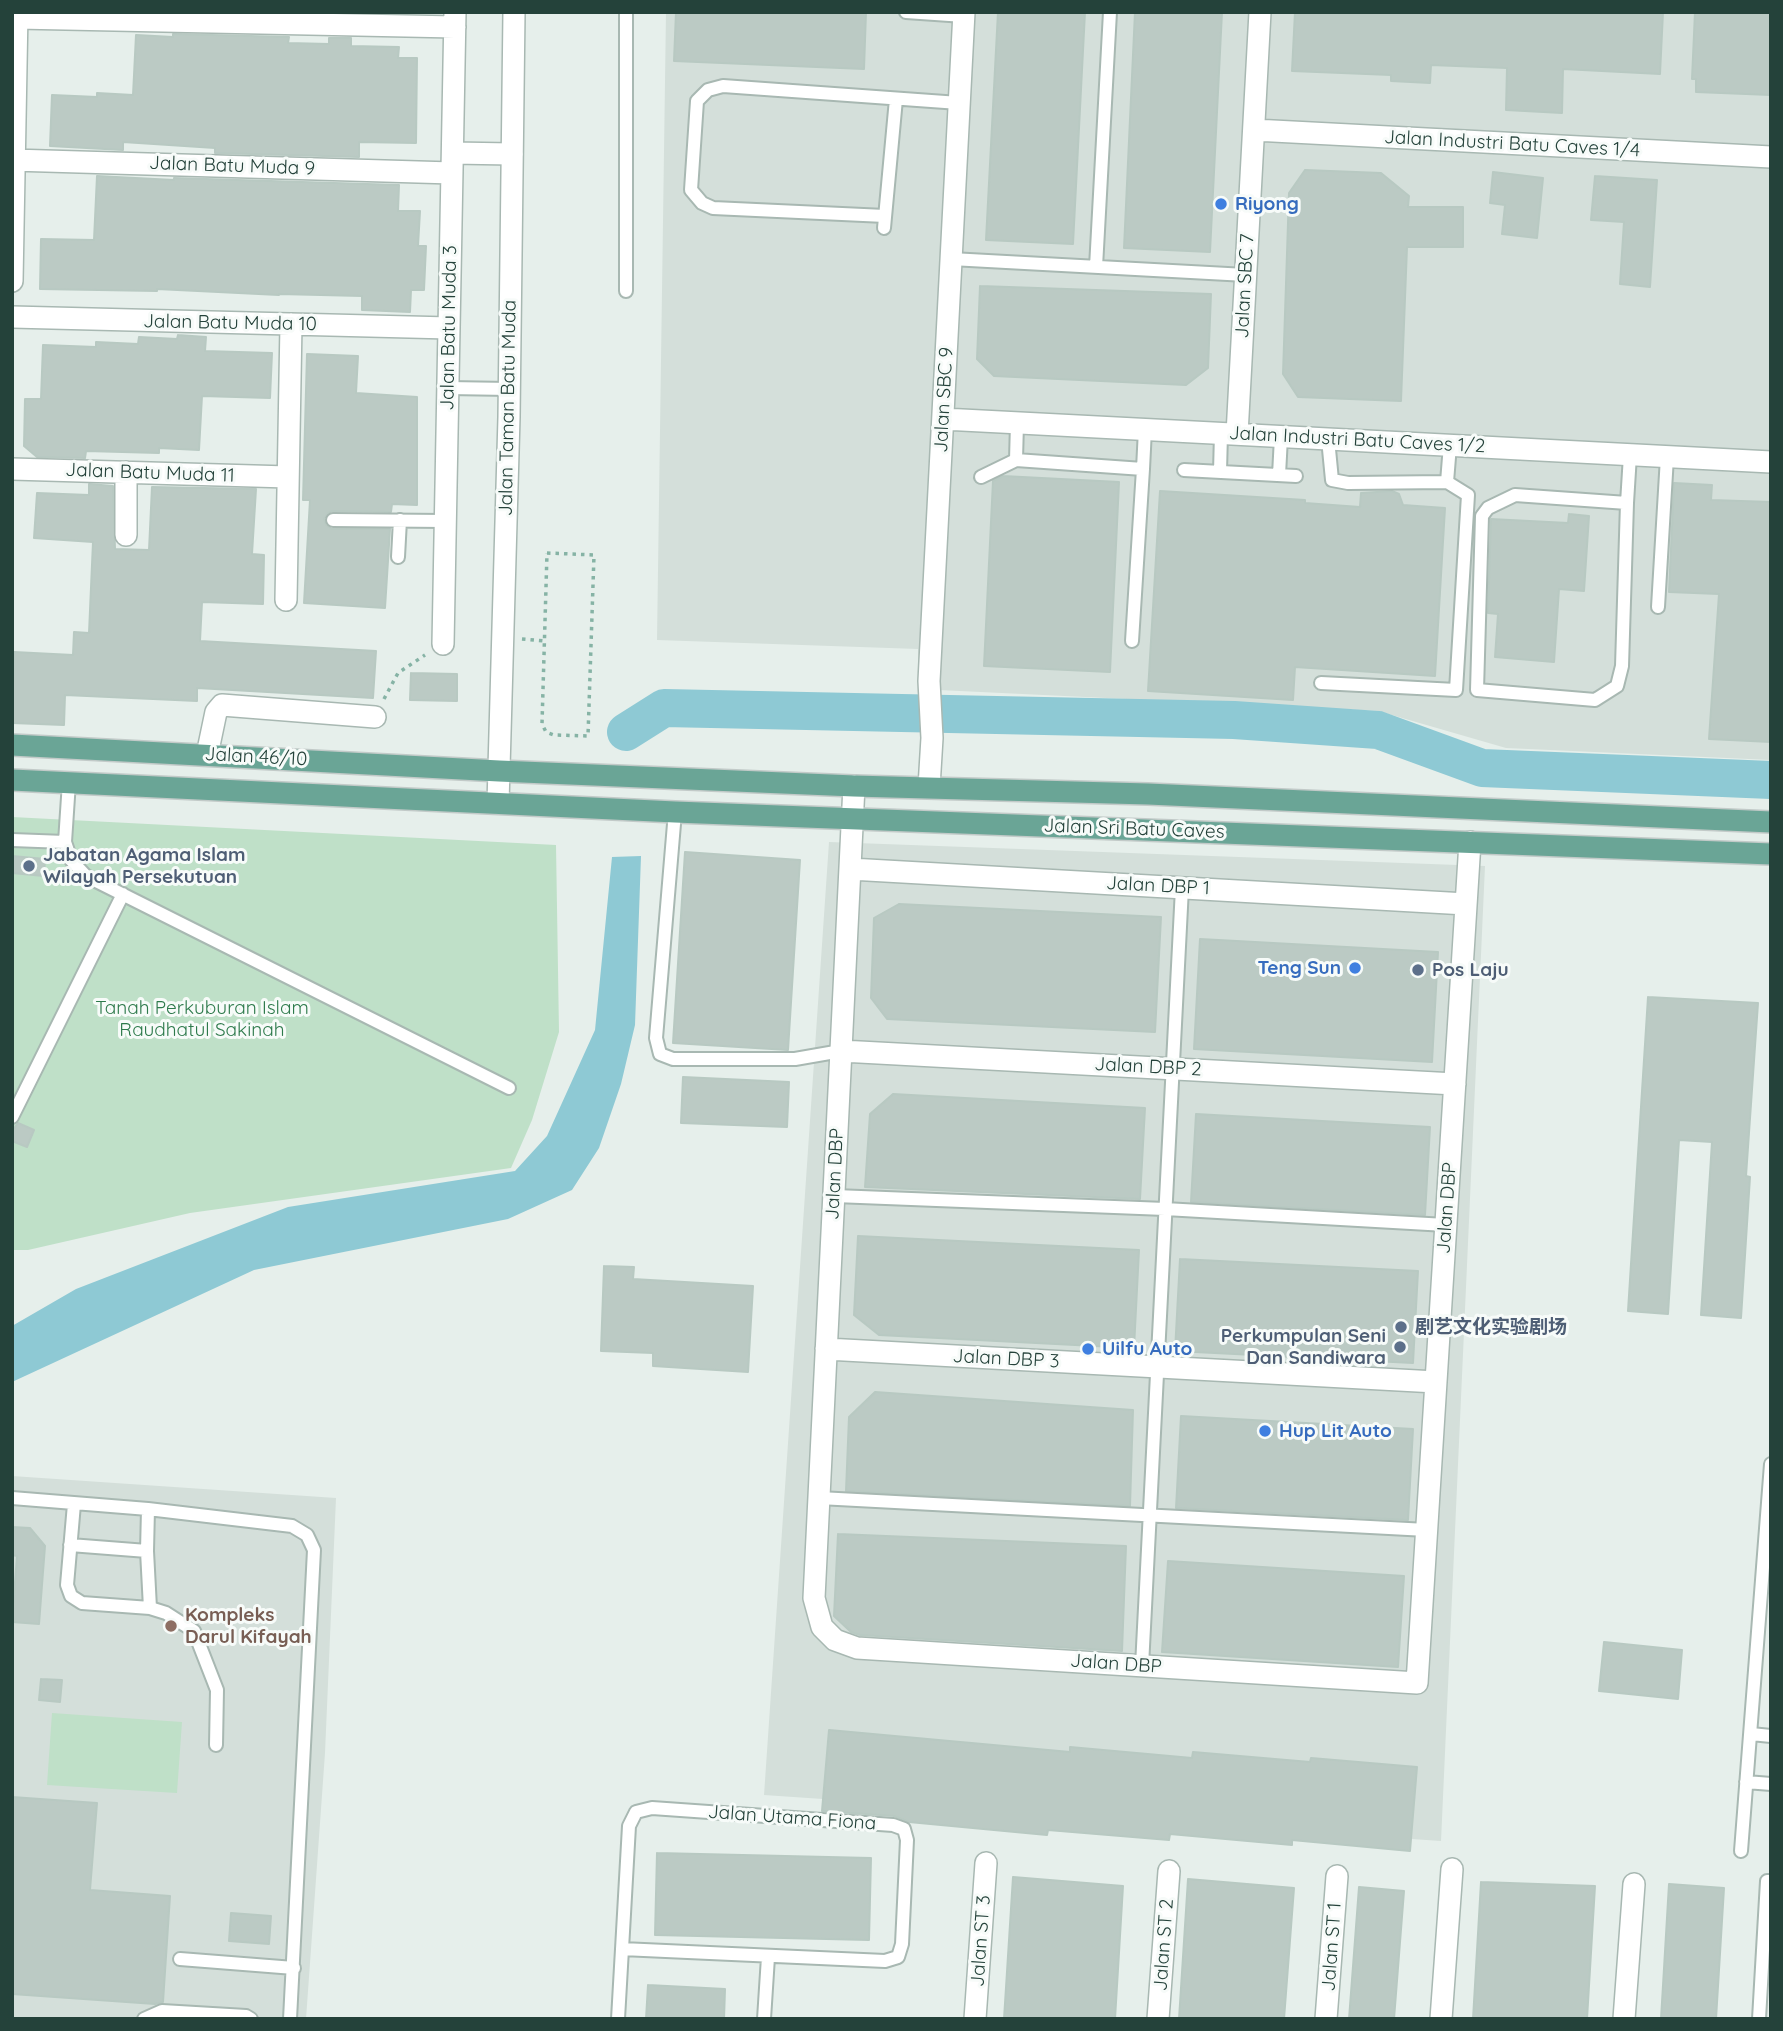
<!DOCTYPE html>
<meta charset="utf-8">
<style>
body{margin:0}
#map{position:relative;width:1783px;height:2031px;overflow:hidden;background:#e6efeb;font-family:Quicksand,sans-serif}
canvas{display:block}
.frame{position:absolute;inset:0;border:14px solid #24423a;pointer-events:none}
</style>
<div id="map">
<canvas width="1783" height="2031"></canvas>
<div class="frame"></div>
</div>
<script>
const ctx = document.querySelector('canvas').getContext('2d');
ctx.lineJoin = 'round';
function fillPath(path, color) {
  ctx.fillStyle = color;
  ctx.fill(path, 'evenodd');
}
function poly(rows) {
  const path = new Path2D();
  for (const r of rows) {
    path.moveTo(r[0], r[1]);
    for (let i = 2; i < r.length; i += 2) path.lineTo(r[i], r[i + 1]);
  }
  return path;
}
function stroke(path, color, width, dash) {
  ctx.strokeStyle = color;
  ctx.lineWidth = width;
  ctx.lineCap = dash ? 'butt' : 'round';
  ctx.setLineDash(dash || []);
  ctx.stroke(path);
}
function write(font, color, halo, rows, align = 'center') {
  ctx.font = font + ' Quicksand,"Noto Sans SC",sans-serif';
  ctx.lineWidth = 6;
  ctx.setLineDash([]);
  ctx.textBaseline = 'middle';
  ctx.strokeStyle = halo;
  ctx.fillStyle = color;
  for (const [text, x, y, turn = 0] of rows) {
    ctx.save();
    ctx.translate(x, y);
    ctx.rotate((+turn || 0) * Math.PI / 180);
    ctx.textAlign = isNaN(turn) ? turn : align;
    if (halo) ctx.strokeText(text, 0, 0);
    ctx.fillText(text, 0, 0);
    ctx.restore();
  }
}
fillPath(poly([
 [666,12,1771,12,1771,760,1506,748,1378,711,918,689,918,649,657,640],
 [829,842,1485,866,1441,1841,764,1795],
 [12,1476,336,1498,325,1753,306,2019,12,2019]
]), '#d4dfda');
fillPath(poly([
 [12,817,556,845,559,1032,532,1120,511,1168,190,1213,28,1250,12,1250],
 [52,1713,182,1722,177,1793,47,1785]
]), '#bfe0c8');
fillPath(poly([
 [641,856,635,1025,621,1084,599,1148,572,1190,508,1219,254,1270,12,1382,12,1326,76,1289,288,1207,515,1171,547,1136,595,1030,612,857]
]), '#8ec9d4');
stroke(poly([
 [626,732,664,708,1234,720,1378,730,1482,768,1771,780]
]), '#8ec9d4', 38);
const building = poly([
 [676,12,866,12,864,69,674,61,676,12],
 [998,12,1085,12,1073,244,986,240,998,12],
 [1135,12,1222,12,1210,252,1124,248,1135,12],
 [1295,12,1663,12,1660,74,1563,69,1562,113,1506,110,1507,68,1431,65,1430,83,1391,81,1391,75,1292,71,1295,12],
 [1695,12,1771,13,1771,95,1696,92,1696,79,1692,79,1695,12],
 [173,34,289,37,288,43,329,44,329,38,351,38,351,46,399,47,398,58,417,58,416,143,359,142,359,157,215,153,215,148,123,142,123,150,50,146,52,95,97,97,97,93,133,95,136,35,173,37,173,34],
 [1305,170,1381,173,1409,196,1408,207,1463,207,1463,247,1407,247,1401,401,1298,397,1283,374,1289,193,1305,170],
 [1493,172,1543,178,1537,238,1502,234,1505,205,1490,203,1493,172],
 [97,176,174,180,174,178,399,185,398,211,420,211,418,246,426,246,424,290,411,290,410,312,362,310,362,296,279,294,279,295,157,289,157,291,40,289,41,239,94,240,97,176],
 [1595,176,1657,180,1650,287,1620,284,1624,222,1591,220,1595,176],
 [980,286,1211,294,1208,368,1186,385,994,376,977,359,980,286],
 [178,335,206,337,205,351,272,353,270,398,202,396,199,450,159,448,159,453,86,451,85,458,37,457,24,446,25,399,41,399,43,345,96,347,96,342,138,344,139,337,177,339,178,335],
 [307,354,358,356,356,393,417,397,417,505,392,504,391,512,332,511,328,513,324,519,326,525,332,529,390,529,385,608,304,603,310,500,303,500,307,354],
 [1003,476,1119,482,1110,672,984,666,993,481,1003,476],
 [1674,483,1712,485,1711,500,1771,502,1771,742,1709,739,1719,594,1669,592,1674,483],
 [89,484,113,486,115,549,149,550,152,487,256,489,252,554,264,555,263,604,202,602,200,641,376,651,373,698,197,688,197,701,65,695,64,725,12,723,14,652,73,655,74,632,89,633,93,542,34,538,37,493,89,495,89,484],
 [1160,491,1305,500,1305,503,1360,507,1361,493,1392,491,1399,494,1403,505,1445,508,1435,676,1295,667,1293,700,1148,691,1160,491],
 [1569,514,1589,516,1584,591,1559,589,1554,662,1495,657,1498,614,1488,613,1491,519,1568,523,1569,514],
 [411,673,457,674,457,701,410,700,411,673],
 [685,852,800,860,788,1050,673,1043,685,852],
 [12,856,45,859,44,876,12,873,12,856],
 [899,904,1161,917,1155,1032,887,1019,871,998,874,918,899,904],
 [1200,939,1438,952,1432,1062,1194,1049,1200,939],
 [1648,997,1758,1003,1746,1176,1750,1177,1741,1318,1701,1315,1712,1142,1679,1140,1668,1314,1628,1311,1648,997],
 [683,1077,789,1082,787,1127,681,1123,683,1077],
 [893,1094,1145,1108,1140,1199,865,1187,870,1114,893,1094],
 [1196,1114,1430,1127,1425,1215,1191,1202,1196,1114],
 [18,1123,34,1130,27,1147,12,1141,12,1131,18,1123],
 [858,1236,1139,1250,1134,1348,879,1335,854,1315,858,1236],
 [1180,1259,1418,1271,1413,1363,1175,1351,1180,1259],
 [604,1266,634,1267,633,1279,753,1286,748,1372,653,1366,653,1353,601,1351,604,1266],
 [875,1392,1133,1410,1130,1506,846,1491,849,1417,875,1392],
 [1181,1416,1413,1429,1408,1520,1176,1508,1181,1416],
 [12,1527,30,1528,45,1546,39,1624,12,1622,17,1556,12,1555,12,1527],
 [838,1534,1126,1546,1122,1651,860,1635,851,1632,834,1616,838,1534],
 [1168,1561,1404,1576,1398,1667,1162,1652,1168,1561],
 [1604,1642,1682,1650,1678,1699,1599,1691,1604,1642],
 [41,1679,62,1680,60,1702,39,1700,41,1679],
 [829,1730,1070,1752,1070,1747,1192,1758,1193,1752,1310,1762,1311,1758,1417,1767,1410,1851,1292,1840,1292,1845,1170,1834,1169,1840,1048,1830,1047,1835,909,1822,894,1816,822,1811,829,1730],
 [12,1797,97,1803,90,1890,170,1896,163,2002,155,2004,12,1994,12,1797],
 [657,1853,871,1858,869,1940,655,1935,657,1853],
 [1013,1877,1123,1886,1115,2019,1004,2019,1013,1877],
 [1188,1879,1294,1888,1284,2019,1179,2019,1188,1879],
 [1481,1882,1595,1886,1587,2019,1473,2019,1481,1882],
 [1669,1884,1724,1888,1716,2019,1661,2019,1669,1884],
 [1359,1887,1404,1891,1394,2019,1349,2019,1359,1887],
 [231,1913,271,1916,269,1944,229,1941,231,1913],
 [648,1985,725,1989,724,2019,646,2019,648,1985]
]);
fillPath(building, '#bbcac4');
stroke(building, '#b8c9c2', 2);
const service = poly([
 [626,12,626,291],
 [906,12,964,16],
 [885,216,713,208,702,203,691,190,697,101,708,90,723,86,959,103],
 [884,228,896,99],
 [951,259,1246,275],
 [1096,267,1110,12],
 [448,388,510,389],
 [1016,460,1017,423],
 [1184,470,1296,476],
 [1220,472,1221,433],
 [1279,475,1281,437],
 [981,477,1016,460,1143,469,1145,429],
 [1447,482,1450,445],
 [1515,495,1627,503,1622,666,1617,686,1595,700,1477,690,1482,516,1488,508,1515,495],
 [1627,503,1630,455],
 [333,520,445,521],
 [398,557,400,520],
 [1658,607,1667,457],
 [1132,641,1143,469],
 [1321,683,1456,690,1468,495,1447,482,1348,483,1332,480,1328,439],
 [69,782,65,842,71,860,86,876,509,1088],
 [675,812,656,1038,660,1054,673,1059,795,1059,841,1051],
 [12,840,65,842],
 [12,1117,123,894],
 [835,1196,1165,1209,1446,1225],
 [12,1498,148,1509,292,1526,307,1535,314,1550,290,2019],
 [819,1498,1427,1530],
 [74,1504,67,1585,71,1596,82,1603,150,1608],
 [148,1509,147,1551,150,1608,166,1613,194,1631,217,1690,216,1745],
 [70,1545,147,1551],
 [1142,1666,1182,888],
 [1751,1734,1771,1736],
 [1746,1782,1771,1784],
 [1741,1851,1771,1464],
 [180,1959,294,1968],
 [144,2019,162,2011,246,2016,251,2019],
 [618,2019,622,1949,629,1826,636,1812,652,1808,893,1825,904,1829,907,1840,902,1944,898,1957,885,1961,622,1949],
 [764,2019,768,1957],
 [1759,2019,1767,1881,1771,1881]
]);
const minor = poly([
 [17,18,455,27],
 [1254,130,1771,157],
 [453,153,512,154],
 [12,160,452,173],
 [12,281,17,12],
 [12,317,449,328],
 [943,419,1771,462],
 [1237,434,1260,12],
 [12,469,288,477],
 [126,535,126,472],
 [286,600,291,324],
 [443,644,455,12],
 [207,755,216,712,222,705,375,717],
 [854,786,814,1598,822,1627,835,1640,857,1648,1417,1683,1470,842],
 [929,787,932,738,929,681,964,12],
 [850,869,1466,904],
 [841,1051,1455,1084],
 [826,1349,1436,1382],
 [975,2019,986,1863],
 [1158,2019,1169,1871],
 [1326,2019,1337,1876],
 [1441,2019,1452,1869],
 [1624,2019,1634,1884]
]);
const tertiary = poly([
 [498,803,509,417,514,12]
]);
const primary = poly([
 [12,745,499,771,854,786,1148,794,1771,822],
 [12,780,675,812,1771,854]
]);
stroke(service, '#a8b8b2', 16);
stroke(minor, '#a8b8b2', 24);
stroke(tertiary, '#a8b8b2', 24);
stroke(primary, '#c2cac8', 24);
stroke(poly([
 [547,553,594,555,588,736,554,735,546,732,542,724,547,553],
 [522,639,544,641],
 [384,699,398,673,425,655]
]), '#86b3a5', 3.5, [3.5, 5]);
stroke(service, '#fff', 12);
stroke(minor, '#fff', 21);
stroke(tertiary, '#fff', 21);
stroke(primary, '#6aa596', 21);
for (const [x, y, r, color] of [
 [1221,204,7,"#3f7fe0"],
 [29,866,7,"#5c6f8a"],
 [1355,968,7,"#3f7fe0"],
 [1418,970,7,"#5c6f8a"],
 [1401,1327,7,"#5c6f8a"],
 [1400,1347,7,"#5c6f8a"],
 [1088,1349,7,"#3f7fe0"],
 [1265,1431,7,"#3f7fe0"],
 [171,1626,7,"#8d6e63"]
]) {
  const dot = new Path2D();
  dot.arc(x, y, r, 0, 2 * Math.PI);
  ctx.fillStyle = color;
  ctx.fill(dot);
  stroke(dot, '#f7fbf9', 2.5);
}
write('19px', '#24423a', '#f7fbf9', [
 ["Jalan Industri Batu Caves 1/4",1512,144,3],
 ["Jalan Batu Muda 9",232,166,2],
 ["Jalan SBC 7",1245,286,-87],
 ["Jalan Batu Muda 10",230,323,1],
 ["Jalan Batu Muda 3",449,328,-89],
 ["Jalan SBC 9",944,400,-87],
 ["Jalan Taman Batu Muda",508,408,-89],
 ["Jalan Industri Batu Caves 1/2",1357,440,3],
 ["Jalan Batu Muda 11",150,473,2],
 ["Jalan 46/10",256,757,3],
 ["Jalan Sri Batu Caves",1134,829,2],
 ["Jalan DBP 1",1158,886,3],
 ["Jalan DBP 2",1148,1067,3],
 ["Jalan DBP",835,1174,-87],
 ["Jalan DBP",1447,1208,-86],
 ["Jalan DBP 3",1006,1359,3],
 ["Jalan DBP",1116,1664,4],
 ["Jalan Utama Fiona",792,1818,4],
 ["Jalan ST 3",981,1941,-86],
 ["Jalan ST 2",1164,1945,-86],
 ["Jalan ST 1",1332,1947,-86]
]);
write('bold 19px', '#366cbe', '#f7fbf9', [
 ["Riyong",1235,204],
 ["Teng Sun",1341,968,"right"],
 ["Uilfu Auto",1102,1349],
 ["Hup Lit Auto",1279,1431]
], 'left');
write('bold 19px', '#4e5e75', '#f7fbf9', [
 ["Jabatan Agama Islam",43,855],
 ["Wilayah Persekutuan",43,877],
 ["Pos Laju",1432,970],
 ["剧艺文化实验剧场",1415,1327],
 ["Perkumpulan Seni",1386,1336,"right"],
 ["Dan Sandiwara",1386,1358,"right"]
], 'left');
write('19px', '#2d7a4b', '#f7fbf9', [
 ["Tanah Perkuburan Islam",202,1008],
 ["Raudhatul Sakinah",202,1030]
]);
write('bold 19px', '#785e54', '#f7fbf9', [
 ["Kompleks",185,1615],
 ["Darul Kifayah",185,1637]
], 'left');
</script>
